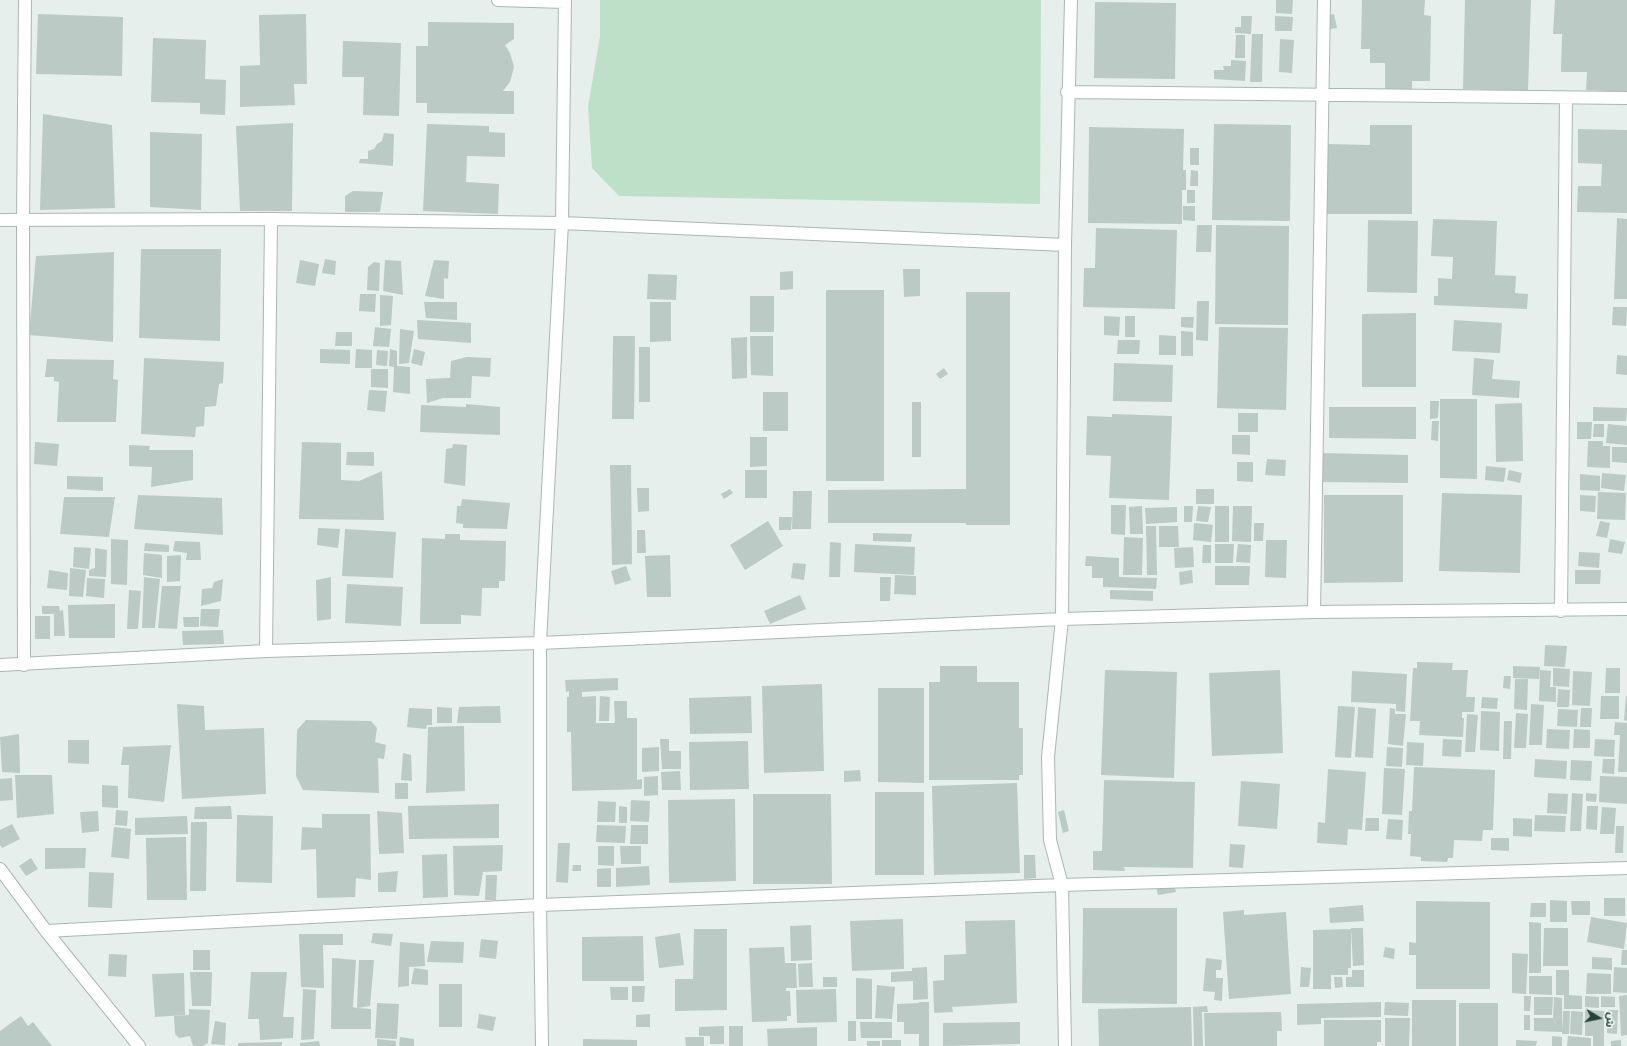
<!DOCTYPE html>
<meta charset="utf-8">
<style>
body{margin:0}
#map{position:relative;width:1627px;height:1046px;overflow:hidden;background:#e6efeb;font-family:Lato,"Noto Sans Arabic",sans-serif}
canvas{display:block}
.north{position:absolute;left:1579px;top:998px;width:40px;height:40px;-webkit-text-stroke:3px #f7fbf9;paint-order:stroke;rotate:100deg;font-size:11px;font-weight:700;line-height:16px;text-align:center;color:#24423a}
.north::after{content:'';display:block;margin:auto;width:14px;height:18px;background:#24423a;clip-path:polygon(50% 0,100% 100%,50% 72%,0 100%)}
</style>
<div id="map">
<canvas width="1627" height="1046"></canvas>
<div class="north">ش</div>
</div>
<script>
const ctx = document.querySelector('canvas').getContext('2d');
ctx.lineJoin = 'round';
function fillPath(path, color) {
  ctx.fillStyle = color;
  ctx.fill(path, 'evenodd');
}
function poly(rows) {
  const path = new Path2D();
  for (const r of rows) {
    path.moveTo(r[0], r[1]);
    for (let i = 2; i < r.length; i += 2) path.lineTo(r[i], r[i + 1]);
  }
  return path;
}
function stroke(path, color, width, dash) {
  ctx.strokeStyle = color;
  ctx.lineWidth = width;
  ctx.lineCap = dash ? 'butt' : 'round';
  ctx.setLineDash(dash || []);
  ctx.stroke(path);
}
fillPath(poly([
 [600,0,1041,0,1040,204,619,196,592,168,588,107,600,36]
]), '#bfe0c8');
fillPath(poly([
 [1276,0,1293,0,1292,14,1276,13],
 [1362,0,1425,0,1424,15,1431,16,1430,81,1412,81,1412,89,1385,89,1385,63,1370,63,1370,49,1361,49],
 [1465,0,1531,0,1528,91,1463,89],
 [1555,0,1627,0,1627,92,1586,90,1587,72,1561,72,1562,34,1553,34],
 [1095,2,1176,3,1175,79,1094,78],
 [38,14,123,17,122,76,36,74],
 [306,14,307,84,294,84,295,105,240,107,240,66,260,65,259,15],
 [1334,14,1337,28,1329,29,1326,16],
 [1241,16,1252,16,1251,34,1235,33,1235,27,1241,27],
 [1275,16,1293,17,1292,31,1275,31],
 [428,22,514,23,514,39,505,45,510,53,514,67,510,82,503,91,514,91,514,114,427,113,427,103,416,103,416,46,428,46],
 [1252,34,1263,34,1262,82,1250,82],
 [1236,35,1245,35,1245,58,1235,58],
 [153,38,206,40,205,79,226,80,225,115,200,114,200,103,151,102],
 [1280,39,1294,40,1292,73,1279,72],
 [343,41,401,43,399,116,363,115,364,77,342,77],
 [1231,60,1246,61,1245,81,1214,79,1214,70,1224,70,1223,66,1231,66],
 [43,114,112,125,115,208,40,210],
 [293,123,292,211,240,211,236,126],
 [427,124,489,126,489,132,505,133,505,157,467,156,466,182,499,184,498,214,423,211],
 [1214,124,1291,125,1290,221,1212,220],
 [1370,125,1412,125,1412,214,1326,214,1327,144,1370,145],
 [1089,127,1184,129,1183,170,1186,170,1186,190,1182,190,1182,224,1088,223],
 [1578,129,1627,130,1627,213,1577,212,1578,186,1601,186,1602,164,1578,163],
 [150,132,202,134,201,210,150,207],
 [384,133,394,134,393,166,359,163,360,159,368,159,368,151,374,149,377,144,382,141],
 [1190,148,1199,148,1199,165,1190,165],
 [1191,170,1198,171,1198,186,1190,186],
 [1187,190,1195,190,1195,203,1187,203],
 [353,191,383,192,380,212,345,212,345,196],
 [1183,206,1195,206,1195,221,1183,220],
 [1617,218,1627,219,1627,299,1614,299],
 [1433,219,1497,221,1495,275,1516,276,1515,293,1528,294,1527,309,1434,305,1434,296,1438,296,1438,278,1452,279,1453,257,1431,256],
 [1368,220,1418,221,1417,293,1367,292],
 [1197,225,1212,225,1211,252,1196,252],
 [1216,225,1289,226,1288,325,1215,324],
 [1096,228,1177,230,1175,309,1083,307,1084,268,1095,268],
 [141,249,221,249,220,341,139,338],
 [114,252,113,342,29,335,36,256],
 [325,259,336,261,335,275,322,273],
 [300,260,319,264,315,286,296,283],
 [385,260,401,261,403,295,383,291],
 [434,260,449,261,448,279,444,278,444,299,425,296],
 [374,262,380,263,379,291,367,290,368,267],
 [903,269,920,269,920,296,904,297],
 [793,271,793,289,780,290,780,272],
 [648,274,677,275,676,300,647,299],
 [826,290,884,290,884,481,826,481],
 [966,292,1010,292,1010,525,966,525,966,523,828,523,828,490,966,489],
 [360,294,376,294,375,312,359,311],
 [380,295,393,296,391,325,380,326],
 [750,296,774,296,774,332,750,332],
 [1197,301,1209,301,1208,341,1196,340],
 [424,302,457,302,457,320,426,318],
 [650,302,671,302,671,341,650,342],
 [1613,307,1627,307,1626,326,1612,325],
 [1416,313,1416,387,1362,387,1362,314],
 [1104,316,1120,317,1119,336,1104,335],
 [1125,316,1135,316,1135,337,1125,337],
 [1181,317,1194,317,1193,328,1181,327],
 [417,320,471,323,471,343,418,339],
 [1454,320,1502,323,1500,353,1452,351],
 [375,327,391,329,389,347,373,346],
 [1219,327,1288,328,1286,410,1217,408],
 [400,329,414,331,409,363,399,364],
 [1181,331,1193,332,1193,356,1181,356],
 [336,332,352,332,352,346,335,346],
 [1159,335,1176,336,1176,355,1159,355],
 [613,336,635,336,634,419,612,419],
 [750,336,773,336,773,376,751,375],
 [747,337,747,378,732,379,731,338],
 [1118,340,1140,340,1139,354,1117,354],
 [639,347,650,347,650,402,639,402],
 [320,349,350,350,350,364,320,363],
 [356,349,372,350,372,368,355,368],
 [390,349,397,351,397,366,410,367,410,394,393,392,394,367,389,366],
 [414,349,425,352,422,366,411,363],
 [377,350,388,351,387,366,376,365],
 [1617,355,1627,356,1627,375,1616,374],
 [467,357,491,358,490,377,472,376,471,398,443,398,427,403,426,379,450,378,451,361],
 [144,358,224,362,223,383,219,384,216,406,205,407,204,426,196,427,195,437,141,434],
 [1474,358,1494,360,1492,379,1520,381,1519,398,1472,395],
 [47,359,114,360,113,379,118,380,116,422,57,422,59,382,54,381,54,377,45,377],
 [1114,363,1173,365,1172,402,1113,401],
 [944,368,948,374,940,379,936,374],
 [371,369,388,369,388,388,371,387],
 [369,390,387,391,385,412,367,410],
 [763,392,788,392,788,431,763,431],
 [1440,399,1477,399,1477,479,1440,478],
 [1430,401,1439,401,1438,418,1430,419],
 [912,402,921,402,921,457,912,457],
 [1522,403,1523,461,1496,462,1495,404],
 [466,404,500,407,500,435,420,432,421,405,466,407],
 [1329,407,1416,407,1416,439,1329,438],
 [1593,407,1627,408,1626,421,1593,421],
 [1238,413,1258,413,1258,432,1238,432],
 [1112,414,1172,416,1169,500,1109,498,1111,456,1086,455,1087,416,1112,417],
 [1432,421,1439,421,1438,441,1431,440],
 [1577,422,1592,422,1591,439,1577,439],
 [1594,424,1604,424,1604,437,1593,437],
 [1608,424,1627,426,1627,445,1606,443],
 [1232,435,1250,435,1250,455,1232,454],
 [750,437,767,437,767,466,750,467],
 [1588,441,1603,441,1603,446,1610,446,1610,468,1587,467],
 [35,442,59,444,57,466,34,464],
 [302,442,341,443,341,480,359,481,382,471,384,520,299,519],
 [453,444,467,445,465,486,444,483,446,449,452,448],
 [129,445,150,446,149,450,193,450,193,480,151,487,152,467,129,466],
 [1612,447,1627,447,1627,463,1612,462],
 [347,452,374,452,374,466,346,465],
 [1322,453,1408,455,1408,483,1322,482],
 [1267,459,1286,460,1285,476,1265,475],
 [1237,462,1253,462,1253,482,1237,481],
 [610,465,631,465,632,564,612,565],
 [1486,466,1506,468,1504,482,1485,480],
 [745,470,767,470,767,498,745,498],
 [1509,470,1522,473,1520,483,1507,480],
 [1602,473,1626,475,1624,491,1601,488],
 [1580,474,1600,476,1600,491,1580,490],
 [67,476,103,477,103,491,67,489],
 [637,488,649,488,649,511,638,512],
 [730,489,733,493,724,499,721,494],
 [1196,489,1214,489,1214,504,1196,504],
 [793,491,812,491,811,529,792,529],
 [1598,492,1626,493,1625,520,1597,519],
 [1442,493,1522,495,1520,573,1439,571],
 [138,495,222,498,223,535,134,529],
 [1324,495,1403,495,1403,582,1324,583],
 [1580,495,1596,496,1595,512,1580,511],
 [64,497,115,497,109,537,60,534],
 [462,499,510,503,507,529,463,528,463,524,456,523,457,506,461,506],
 [1111,505,1126,505,1125,535,1111,534],
 [1142,506,1143,534,1130,534,1129,507],
 [1184,506,1193,506,1192,522,1184,522],
 [1198,506,1211,507,1208,522,1196,521],
 [1215,506,1229,506,1229,542,1215,542],
 [1233,506,1252,506,1251,542,1232,541],
 [1177,507,1177,522,1146,524,1145,508],
 [779,517,792,517,791,530,779,530],
 [768,521,783,546,745,570,730,545],
 [1600,521,1610,523,1607,538,1596,536],
 [1194,523,1213,525,1211,542,1193,540],
 [1254,523,1264,523,1263,541,1254,541],
 [1146,526,1156,526,1157,575,1147,575],
 [1159,526,1178,526,1179,547,1159,547],
 [318,528,340,529,338,548,317,545],
 [345,529,396,532,393,578,342,576],
 [637,530,645,530,646,553,637,553],
 [873,533,912,534,911,542,873,541],
 [445,534,460,534,460,540,506,541,505,581,499,581,499,588,482,588,481,616,461,615,461,624,420,624,422,538,445,539],
 [1124,537,1143,538,1142,575,1123,575],
 [111,539,128,540,127,585,111,584],
 [1610,539,1625,542,1622,554,1608,552],
 [1266,540,1287,540,1286,578,1265,577],
 [175,541,200,542,201,560,186,560,187,553,173,551],
 [830,542,841,543,840,577,829,577],
 [145,543,169,545,169,552,144,551],
 [855,544,915,547,914,575,854,572],
 [1215,544,1234,544,1233,563,1215,563],
 [1238,544,1251,545,1250,563,1236,562],
 [1203,545,1211,545,1211,563,1202,563],
 [74,547,91,548,89,569,73,567],
 [1193,547,1194,567,1175,568,1174,548],
 [95,548,107,550,106,577,89,576,89,570,95,568],
 [1579,552,1600,553,1599,568,1578,566],
 [144,553,162,555,162,578,143,575],
 [181,555,180,581,167,582,167,556],
 [670,555,671,597,647,597,645,556],
 [1086,556,1119,558,1119,577,1157,578,1156,589,1103,587,1103,578,1092,578,1092,566,1085,566],
 [793,563,806,564,804,580,791,578],
 [626,566,631,580,615,585,611,571],
 [1215,566,1250,566,1249,585,1215,585],
 [70,568,86,570,83,597,69,596],
 [49,570,68,573,67,590,47,588],
 [1192,570,1193,583,1180,585,1179,572],
 [1575,570,1601,570,1600,584,1575,584],
 [895,575,916,576,916,595,894,594],
 [144,577,160,579,155,628,142,628],
 [331,577,331,619,317,621,316,580],
 [880,577,891,577,890,601,880,601],
 [87,578,105,579,104,598,86,596],
 [223,579,221,601,201,606,202,589,212,588,214,582],
 [347,584,403,587,401,626,345,623],
 [162,586,181,586,177,629,158,628],
 [129,590,141,591,138,629,127,629],
 [1110,590,1153,591,1153,601,1110,599],
 [800,595,806,609,770,624,764,611],
 [115,604,115,638,69,638,68,605],
 [42,606,59,606,60,611,63,610,65,636,54,636,54,614,42,614],
 [201,609,220,609,218,627,200,626],
 [35,616,50,616,50,639,35,639],
 [183,617,199,617,199,627,184,627],
 [223,630,224,644,183,645,182,631],
 [1545,645,1567,646,1565,667,1544,666],
 [1417,662,1453,663,1452,670,1468,670,1466,697,1475,697,1474,712,1462,712,1462,718,1464,718,1463,737,1419,735,1420,721,1410,721,1413,668,1417,668],
 [940,666,977,666,977,682,1019,682,1019,728,1023,728,1023,775,1019,775,1019,780,929,780,929,682,940,682],
 [1513,666,1540,667,1539,679,1513,678],
 [1553,668,1570,669,1569,687,1553,686],
 [1606,668,1620,668,1620,693,1605,693],
 [1105,670,1177,672,1174,778,1101,775],
 [1280,670,1283,753,1212,756,1209,673],
 [1540,670,1551,671,1550,687,1556,687,1556,702,1539,701],
 [1352,671,1407,674,1405,712,1396,711,1396,704,1351,702],
 [1573,671,1592,672,1590,706,1572,705],
 [1504,676,1511,676,1510,689,1503,688],
 [618,678,618,690,582,692,582,697,596,696,596,723,615,723,614,701,627,701,627,718,637,718,637,780,642,779,642,789,572,791,571,732,567,732,567,697,569,697,569,691,566,692,565,680],
 [1515,679,1528,679,1527,710,1514,709],
 [822,684,824,771,764,773,762,686],
 [878,688,924,688,924,783,878,782],
 [1558,689,1570,690,1569,707,1557,707],
 [600,696,610,697,609,721,599,721],
 [751,696,752,733,690,734,689,698],
 [1601,696,1619,696,1619,719,1600,719],
 [1626,696,1627,696,1627,721,1624,720],
 [1482,697,1498,698,1497,709,1481,708],
 [177,704,204,706,205,730,264,728,266,794,182,799],
 [1531,704,1544,705,1542,745,1529,745],
 [500,706,501,723,457,723,459,707],
 [1338,706,1355,707,1351,758,1335,757],
 [437,707,452,708,452,723,437,723],
 [1358,707,1376,709,1373,758,1355,757],
 [409,708,432,709,432,725,427,725,426,729,407,727],
 [1390,708,1395,709,1395,714,1406,714,1403,746,1388,744],
 [1581,708,1592,708,1591,727,1580,727],
 [1558,709,1578,710,1577,727,1557,726],
 [1481,711,1500,712,1499,751,1480,750],
 [1516,713,1528,714,1526,748,1514,748],
 [1467,714,1478,715,1475,752,1465,752],
 [306,720,371,721,377,728,375,742,386,745,384,759,378,758,379,793,303,790,296,776,297,730],
 [1504,721,1512,721,1511,759,1503,759],
 [1615,722,1627,723,1627,772,1618,772,1620,735,1614,735],
 [464,726,465,791,426,793,428,727],
 [1547,729,1570,730,1569,749,1546,748],
 [1574,729,1590,730,1590,748,1573,748],
 [19,734,20,773,2,772,0,737],
 [660,739,669,739,669,751,681,751,681,769,662,769],
 [1443,739,1462,740,1461,757,1442,756],
 [1595,739,1615,740,1614,757,1594,756],
 [68,740,89,740,89,764,68,763],
 [748,741,749,789,690,790,689,742],
 [1407,742,1424,743,1423,766,1406,765],
 [171,745,164,802,128,798,129,765,121,765,123,747],
 [659,747,659,771,642,772,642,748],
 [1387,747,1403,748,1402,767,1386,766],
 [403,753,411,755,412,781,401,780],
 [1535,759,1567,761,1566,779,1534,777],
 [1603,759,1615,759,1614,774,1602,773],
 [1571,760,1592,761,1591,781,1570,780],
 [1414,767,1495,770,1493,830,1483,830,1482,841,1454,840,1453,858,1448,858,1447,862,1421,861,1421,857,1410,856,1411,834,1408,834,1409,811,1412,811],
 [1384,768,1405,769,1402,815,1382,814],
 [1328,769,1366,772,1362,830,1348,829,1347,845,1317,843,1318,822,1325,823],
 [860,770,861,781,844,782,844,771],
 [680,771,681,790,662,790,661,772],
 [15,775,52,775,54,814,17,818],
 [658,776,658,795,644,796,644,777],
 [1600,776,1627,777,1627,804,1599,802],
 [12,778,13,800,0,801,0,779],
 [1104,780,1195,782,1193,868,1124,867,1125,871,1093,870,1093,851,1102,851],
 [1241,781,1280,784,1277,829,1238,826],
 [395,783,408,783,408,799,395,799],
 [1017,783,1020,873,934,875,932,786],
 [102,785,118,786,118,808,102,807],
 [875,792,924,792,924,875,875,875],
 [1548,793,1568,794,1567,814,1547,813],
 [1572,793,1583,794,1581,831,1570,831],
 [1586,793,1597,794,1596,802,1586,801],
 [753,794,831,794,832,884,753,884],
 [735,799,736,881,669,883,668,800],
 [631,800,650,801,649,822,630,821],
 [598,801,616,802,615,822,597,822],
 [499,804,499,838,409,839,408,806],
 [231,806,232,819,194,819,195,807],
 [619,806,627,807,627,823,619,823],
 [1587,806,1598,806,1597,830,1586,829],
 [1602,807,1616,808,1614,834,1600,834],
 [116,810,128,811,127,826,115,825],
 [1064,810,1069,831,1063,833,1058,812],
 [98,811,99,831,82,833,80,812],
 [377,811,402,813,404,853,379,854],
 [322,814,370,814,371,880,356,878,355,897,317,898,316,849,301,850,302,827,322,828],
 [237,815,273,816,272,883,236,882],
 [1535,815,1566,816,1565,832,1534,831],
 [187,816,188,834,135,835,135,818],
 [1366,818,1379,818,1379,831,1365,831],
 [1513,818,1532,819,1532,837,1513,836],
 [1388,819,1403,820,1402,840,1386,839],
 [191,822,207,822,206,891,190,891],
 [12,824,20,839,2,848,0,845,0,830],
 [597,825,626,826,625,843,596,842],
 [631,825,648,825,648,844,630,844],
 [1616,826,1624,826,1623,853,1615,853],
 [114,827,131,829,129,859,111,857],
 [186,837,187,900,147,900,146,838],
 [1491,838,1509,838,1509,851,1491,850],
 [558,843,570,843,568,883,556,882],
 [1230,844,1245,845,1243,868,1229,867],
 [503,845,502,871,483,872,479,896,454,895,453,846],
 [598,846,614,846,614,866,598,865],
 [620,846,641,846,641,864,621,864],
 [45,848,86,848,85,868,45,869],
 [447,854,448,897,423,898,422,855],
 [1024,855,1035,855,1036,878,1024,879],
 [31,858,38,869,26,876,19,866],
 [573,865,581,865,581,871,572,871],
 [649,866,650,885,616,887,616,868],
 [611,868,611,887,597,887,597,869],
 [398,871,396,892,378,892,378,873],
 [89,872,114,873,112,908,88,907],
 [486,875,497,875,496,900,485,900],
 [1174,884,1176,892,1158,895,1156,887],
 [1604,898,1625,898,1625,916,1604,916],
 [1550,900,1567,901,1567,922,1550,922],
 [1416,901,1490,902,1490,989,1416,989,1416,955,1409,955,1409,942,1416,943],
 [1571,901,1590,901,1590,915,1572,915],
 [1531,903,1546,903,1546,917,1530,917],
 [1363,905,1364,921,1330,923,1329,908],
 [1083,908,1177,908,1177,1004,1082,1003],
 [1244,910,1244,915,1286,912,1291,994,1229,999,1223,912],
 [1591,917,1627,923,1624,949,1587,942],
 [903,919,904,969,852,971,850,921],
 [1015,920,1017,1003,952,1007,953,1012,934,1013,933,981,944,980,944,955,966,954,965,921],
 [1529,922,1541,923,1541,973,1529,973],
 [811,925,812,960,791,961,790,926],
 [1351,928,1363,928,1364,965,1353,966],
 [1544,928,1568,928,1568,966,1543,966],
 [694,929,727,929,727,1010,675,1011,675,979,693,979],
 [1351,929,1351,968,1348,968,1348,975,1331,975,1331,989,1313,989,1313,930],
 [373,933,393,934,391,946,371,943],
 [680,933,684,965,659,968,655,937],
 [299,934,343,934,343,945,323,945,324,988,301,987],
 [643,936,644,981,582,981,582,937],
 [481,939,498,941,496,959,479,957],
 [431,941,464,942,463,963,427,962],
 [400,942,424,944,425,966,409,967,409,986,398,987],
 [784,947,785,963,796,963,797,988,786,988,786,991,790,991,791,1016,787,1016,787,1021,752,1022,749,948],
 [1385,947,1395,949,1394,959,1383,957],
 [193,950,210,950,210,970,193,970],
 [1622,950,1627,950,1627,965,1621,965],
 [1512,953,1528,954,1526,994,1512,993],
 [109,954,127,955,126,977,108,976],
 [1592,957,1612,958,1612,970,1592,969],
 [332,958,356,960,353,1007,357,1008,359,960,374,960,370,1006,357,1008,371,1009,371,1029,331,1029],
 [1206,958,1222,960,1221,970,1216,970,1216,978,1223,978,1222,1001,1214,1000,1215,992,1203,991],
 [812,963,813,987,799,987,798,964],
 [927,967,928,999,913,1000,913,981,891,982,891,972,912,971,912,968],
 [1301,967,1311,968,1309,987,1300,987],
 [1614,967,1627,968,1627,993,1613,992],
 [414,968,428,970,428,985,411,984],
 [1352,970,1364,970,1364,987,1346,987,1346,977,1352,977],
 [1556,970,1569,970,1569,995,1582,996,1582,1009,1564,1009,1564,995,1556,995],
 [190,972,212,972,211,1006,192,1006],
 [251,972,287,972,283,1017,294,1017,293,1038,260,1040,259,1019,248,1019],
 [184,973,185,1015,155,1017,152,974],
 [1587,973,1611,974,1611,994,1586,994],
 [1529,976,1552,976,1552,995,1529,994],
 [823,977,837,977,837,987,823,987],
 [1334,977,1342,977,1343,987,1335,988],
 [856,978,872,979,872,1019,856,1019],
 [439,984,462,984,462,1027,439,1027],
 [877,985,895,987,892,1019,875,1018],
 [632,986,645,986,644,1002,632,1002],
 [610,987,628,987,628,1000,611,1000],
 [303,989,316,990,314,1039,301,1040],
 [836,989,837,1022,797,1023,796,990],
 [1627,995,1627,1035,1621,1036,1619,996],
 [1524,996,1531,996,1530,1011,1524,1011],
 [1585,996,1599,997,1599,1008,1585,1007],
 [1601,996,1615,997,1615,1007,1601,1007],
 [1534,997,1553,997,1552,1015,1534,1015],
 [1554,997,1562,998,1562,1032,1534,1031,1534,1018,1553,1018],
 [1412,1000,1456,1000,1456,1046,1412,1046],
 [919,1002,929,1002,929,1046,919,1046,919,1034,904,1034,904,1022,897,1022,897,1004,919,1003],
 [1381,1002,1381,1017,1321,1018,1321,1024,1297,1025,1297,1004],
 [1385,1002,1409,1003,1408,1016,1384,1015],
 [377,1003,399,1004,397,1039,375,1038],
 [1459,1003,1498,1003,1498,1046,1459,1046],
 [1207,1006,1208,1012,1202,1012,1203,1046,1194,1046,1193,1007],
 [1191,1007,1192,1046,1099,1046,1098,1009],
 [189,1009,210,1010,208,1043,203,1046,193,1046,190,1036,179,1038,175,1034,174,1016,189,1015],
 [1585,1010,1604,1011,1604,1046,1593,1046,1593,1036,1585,1036],
 [1608,1010,1618,1010,1617,1034,1607,1033],
 [1563,1011,1570,1011,1569,1034,1562,1034],
 [1571,1011,1583,1012,1582,1035,1570,1034],
 [1281,1012,1282,1031,1277,1031,1277,1046,1205,1046,1204,1013],
 [479,1014,496,1017,493,1031,477,1028],
 [650,1014,650,1027,636,1027,636,1015],
 [1524,1015,1530,1015,1530,1030,1524,1030],
 [21,1016,28,1026,33,1022,52,1046,0,1046,0,1031],
 [1385,1018,1410,1018,1409,1046,1385,1046],
 [1324,1020,1381,1020,1381,1042,1377,1042,1377,1046,1324,1046],
 [215,1021,226,1023,225,1045,211,1044],
 [848,1021,856,1021,856,1041,848,1041],
 [860,1022,892,1022,892,1038,861,1038],
 [1020,1022,1020,1044,943,1046,943,1023],
 [724,1026,724,1044,710,1044,710,1036,699,1036,699,1027],
 [729,1026,743,1026,743,1046,729,1046],
 [817,1027,817,1046,768,1046,767,1029],
 [1552,1036,1562,1037,1562,1046,1552,1046],
 [1568,1036,1591,1038,1591,1046,1567,1046],
 [400,1037,414,1039,414,1046,399,1046],
 [685,1037,704,1037,704,1046,686,1046],
 [377,1039,396,1041,396,1046,377,1046],
 [583,1039,637,1040,637,1046,583,1046],
 [882,1040,901,1040,901,1046,882,1046],
 [1516,1040,1537,1041,1536,1046,1516,1046],
 [1621,1040,1621,1046,1611,1046,1611,1041],
 [319,1041,320,1046,300,1046,300,1043],
 [867,1041,880,1041,880,1046,867,1046],
 [282,1042,282,1046,238,1046,238,1043]
]), '#bbcac4');
const street = poly([
 [498,0,565,2],
 [1067,92,1627,98],
 [0,220,271,219,562,223,1065,245],
 [1561,611,1566,98],
 [1314,612,1324,0],
 [266,651,271,219],
 [0,665,266,651,540,643,1062,619,1314,612,1627,609],
 [24,665,23,220,25,0],
 [0,869,46,931,139,1046],
 [46,931,540,905,1062,885,1627,868],
 [542,1046,540,905,540,643,562,223,565,0],
 [1065,1046,1062,885,1050,840,1048,757,1062,619,1065,245,1071,0]
]);
stroke(street, '#a8b8b2', 14);
stroke(street, '#fff', 12);
</script>
